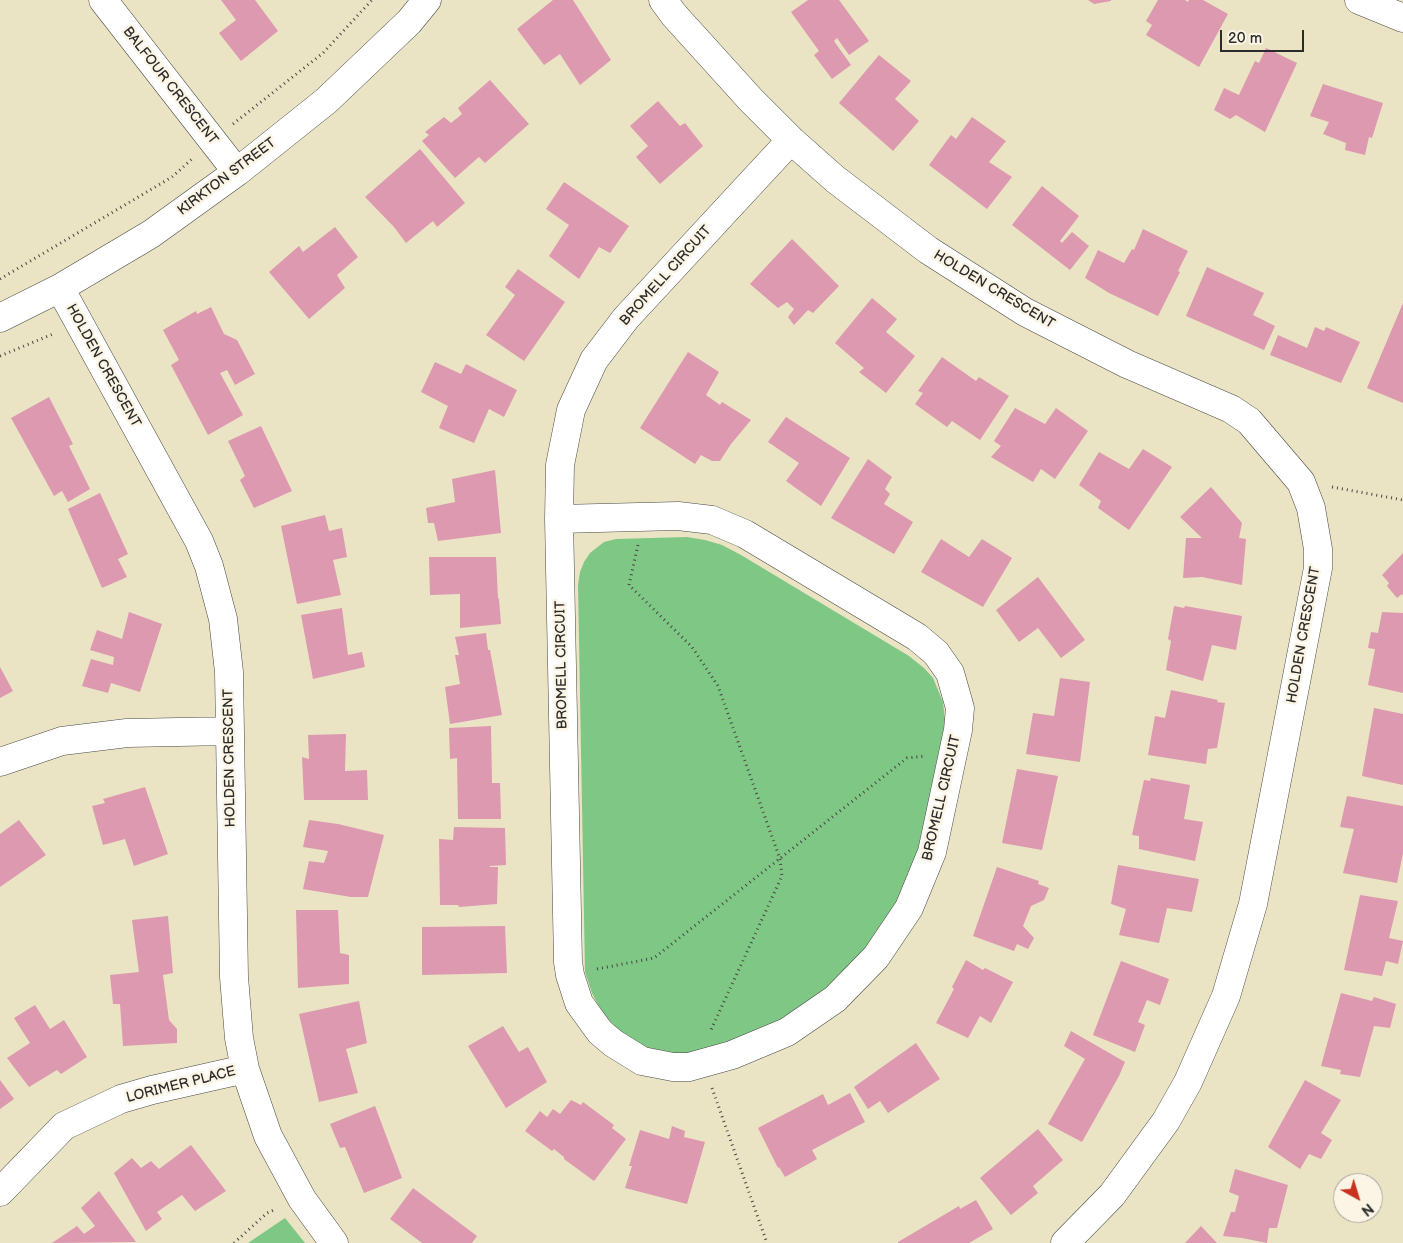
<!DOCTYPE html>
<style>
body{margin:0}
#map{position:relative;width:1403px;height:1243px;overflow:hidden;background:#eae4c4;font-family:"Balsamiq Sans",sans-serif}
canvas{display:block}
.north{position:absolute;left:1333px;top:1173px;width:50px;height:50px;box-sizing:border-box;background:#fcf5e5;border:1px solid #a8a49b;border-radius:50%;rotate:141deg;font-size:14px;font-weight:700;line-height:20px;text-align:center;color:#2b2b2b}
.north::after{content:'';display:block;margin:auto;width:18px;height:22px;background:#c8321e;clip-path:polygon(50% 0,100% 100%,50% 72%,0 100%)}
.scale{position:absolute;left:1220px;top:30px;width:84px;height:22px;box-sizing:border-box;border:2px solid #2b2b2b;border-top:0;padding-left:6px;font-size:15px;line-height:18px;white-space:nowrap;color:#2b2b2b;-webkit-text-stroke:4px #fcf5e5;paint-order:stroke}
</style>
<div id="map">
<canvas width="1403" height="1243"></canvas>
<div class="north">N</div>
<div class="scale">20 m</div>
</div>
<script>
const ctx = document.querySelector('canvas').getContext('2d');
ctx.lineJoin = 'round';
function fillPath(path, color) {
  ctx.fillStyle = color;
  ctx.fill(path, 'evenodd');
}
function poly(rows) {
  const path = new Path2D();
  for (const r of rows) {
    path.moveTo(r[0], r[1]);
    for (let i = 2; i < r.length; i += 2) path.lineTo(r[i], r[i + 1]);
  }
  return path;
}
function stroke(path, color, width, dash) {
  ctx.strokeStyle = color;
  ctx.lineWidth = width;
  ctx.lineCap = dash ? 'butt' : 'round';
  ctx.setLineDash(dash || []);
  ctx.stroke(path);
}
function write(font, color, halo, rows, align = 'center') {
  ctx.font = font + ' "Balsamiq Sans",sans-serif';
  ctx.lineWidth = 5;
  ctx.setLineDash([]);
  ctx.textBaseline = 'middle';
  ctx.strokeStyle = halo;
  ctx.fillStyle = color;
  for (const [text, x, y, turn = 0] of rows) {
    ctx.save();
    ctx.translate(x, y);
    ctx.rotate((+turn || 0) * Math.PI / 180);
    ctx.textAlign = isNaN(turn) ? turn : align;
    if (halo) ctx.strokeText(text, 0, 0);
    ctx.fillText(text, 0, 0);
    ctx.restore();
  }
}
fillPath(poly([
 [687,537,705,540,722,545,741,555,909,656,924,668,933,678,943,702,945,720,943,740,914,872,872,947,833,988,747,1040,684,1055,661,1052,643,1046,618,1030,601,1011,592,993,585,972,578,585,580,572,584,562,590,553,604,542,616,539],
 [285,1218,305,1243,248,1243]
]), '#7fc784');
fillPath(poly([
 [221,0,255,0,278,31,241,61,219,33,236,20],
 [553,0,573,0,611,60,580,85,560,54,544,65,517,29],
 [808,0,839,0,869,41,849,55,837,38,834,41,851,65,832,79,814,55,819,51,791,12],
 [1088,0,1111,0,1111,1,1094,4],
 [1158,0,1185,0,1188,2,1189,0,1203,0,1228,14,1199,67,1146,35,1152,25,1146,21],
 [1266,48,1297,63,1265,132,1236,115,1230,119,1214,110,1224,88,1239,95,1255,61,1259,63],
 [879,55,911,81,895,99,919,121,893,151,839,103],
 [490,80,529,124,485,163,479,157,455,178,422,141,429,135,425,132,444,117,451,123,462,114,458,108],
 [1323,84,1383,103,1372,138,1369,137,1365,155,1345,150,1346,143,1323,134,1329,122,1310,116],
 [658,101,680,126,685,123,703,146,660,184,636,157,648,146,630,126],
 [972,117,1006,141,989,162,1012,177,987,209,929,165,951,135,956,139],
 [420,149,465,203,437,227,433,221,406,243,394,227,365,197],
 [564,182,629,226,610,253,599,247,579,279,549,256,569,225,546,209],
 [1042,186,1079,216,1060,241,1062,243,1072,232,1089,246,1070,270,1012,225],
 [335,227,358,257,337,275,345,288,309,319,269,272,299,246,303,252],
 [1143,229,1188,251,1178,271,1180,272,1158,316,1109,293,1085,278,1098,250,1124,263,1132,249,1134,250],
 [792,239,839,286,813,313,808,310,794,325,788,317,794,309,787,302,778,308,750,284],
 [1207,267,1264,293,1253,315,1275,326,1264,350,1186,316],
 [518,269,565,302,524,361,486,335,515,295,505,287],
 [872,298,897,319,886,332,915,356,886,393,859,372,864,368,835,343],
 [1403,303,1403,403,1367,388],
 [211,307,224,334,237,340,255,374,235,385,227,370,220,373,243,415,208,435,171,365,179,360,163,330,196,311,197,314],
 [1315,327,1324,331,1326,327,1360,342,1341,383,1270,355,1278,335,1307,348],
 [688,352,719,372,706,395,720,405,722,402,751,420,731,444,720,461,712,461,701,455,695,464,640,428],
 [942,357,976,381,979,377,1009,396,980,440,952,421,947,427,915,404,923,393,918,391],
 [435,362,461,374,466,364,517,390,504,417,489,409,474,443,439,428,448,406,421,392],
 [49,397,73,444,69,446,90,489,68,502,62,491,54,496,11,418],
 [1015,408,1045,424,1056,408,1088,431,1055,479,1041,469,1033,482,991,457,1001,446,994,441],
 [786,417,850,458,821,506,786,481,799,463,768,442],
 [261,426,292,491,254,508,240,480,245,476,228,441],
 [1143,449,1172,467,1129,530,1098,508,1101,501,1079,485,1099,452,1129,469],
 [868,459,892,477,885,489,890,494,884,504,913,522,894,554,831,518],
 [495,470,501,533,438,541,434,523,428,523,426,508,455,502,452,479],
 [1211,487,1242,523,1239,538,1246,539,1242,585,1202,577,1183,578,1186,538,1202,538,1180,517],
 [100,493,128,554,118,559,127,577,102,588,68,509],
 [325,515,329,531,342,528,347,557,333,560,341,595,297,604,281,526],
 [941,539,969,557,982,539,1012,558,983,607,921,572],
 [1403,553,1403,595,1402,594,1397,598,1387,586,1389,583,1382,575],
 [429,557,496,557,498,598,499,599,501,624,460,628,460,594,430,595],
 [1038,577,1085,640,1061,658,1038,628,1019,642,996,610],
 [1174,606,1184,608,1185,606,1242,616,1236,650,1212,645,1203,681,1166,670,1171,641,1168,639],
 [342,608,348,655,362,652,365,667,313,679,301,615],
 [129,612,162,624,140,692,111,683,108,693,82,686,91,659,113,665,114,657,90,650,97,630,122,639],
 [1382,612,1403,613,1403,693,1368,685,1375,649,1368,648,1371,632,1378,633],
 [486,633,488,650,490,650,502,715,450,724,445,687,460,684,455,655,459,655,455,637],
 [0,667,13,691,0,698],
 [1060,678,1090,682,1080,762,1026,754,1033,713,1054,716],
 [1171,690,1218,700,1217,702,1225,703,1217,748,1208,749,1206,764,1148,755,1155,716,1165,718],
 [1374,708,1403,714,1403,785,1362,776],
 [491,726,492,783,500,783,501,819,458,819,457,758,450,759,449,728],
 [346,734,345,771,367,770,368,800,304,800,302,757,309,759,308,735],
 [1017,769,1058,776,1042,850,1002,843],
 [1151,778,1190,785,1184,819,1203,822,1195,861,1139,849,1139,836,1132,835,1144,780,1150,781],
 [145,787,168,854,134,866,125,839,103,845,92,806,105,803,103,799],
 [1347,796,1403,806,1403,853,1397,883,1343,873,1354,829,1340,827],
 [19,820,46,855,0,887,0,834],
 [309,820,338,824,384,835,368,897,351,897,303,889,309,861,324,863,328,851,303,847],
 [454,827,505,828,506,865,490,866,490,867,498,867,497,904,459,907,458,905,440,905,439,839,453,840],
 [1118,865,1199,879,1192,912,1167,908,1159,943,1119,935,1126,909,1111,904],
 [997,867,1039,881,1038,884,1049,888,1044,900,1031,906,1023,926,1034,938,1028,949,1017,944,1014,951,973,936],
 [1360,895,1398,901,1389,938,1403,941,1398,964,1386,961,1382,976,1344,970],
 [296,910,338,910,340,953,349,955,349,984,298,988],
 [168,916,173,973,163,975,169,1020,177,1029,177,1043,123,1046,120,1004,113,1004,110,975,139,972,132,920],
 [505,926,507,973,422,975,422,927],
 [966,960,983,970,985,968,1013,982,991,1023,980,1016,968,1038,936,1023,954,989,952,987],
 [1121,961,1169,979,1160,1005,1147,1000,1138,1022,1145,1025,1135,1052,1093,1035],
 [1341,993,1372,1001,1374,997,1396,1004,1390,1028,1374,1026,1360,1077,1340,1074,1341,1070,1321,1066],
 [359,1001,367,1043,346,1049,358,1093,319,1102,299,1014],
 [35,1005,50,1029,64,1020,87,1057,61,1074,57,1070,29,1087,7,1058,30,1043,14,1018],
 [503,1026,519,1052,528,1047,547,1082,506,1108,468,1046],
 [1071,1031,1125,1062,1119,1076,1082,1142,1048,1124,1085,1059,1064,1046],
 [916,1043,940,1079,888,1113,880,1101,868,1109,854,1087],
 [0,1080,14,1099,0,1109],
 [1305,1080,1341,1100,1321,1133,1332,1140,1321,1159,1309,1154,1300,1169,1268,1147],
 [850,1093,865,1122,812,1150,817,1159,785,1177,779,1167,778,1168,758,1128,823,1094,828,1105],
 [571,1100,581,1105,583,1102,614,1125,612,1128,626,1139,594,1181,564,1159,564,1157,554,1149,552,1151,525,1131,540,1111,547,1117,553,1109,560,1114],
 [375,1106,402,1178,364,1193,345,1147,340,1148,330,1124],
 [672,1126,685,1131,684,1137,705,1142,687,1204,625,1188,632,1166,629,1166,640,1130,669,1139],
 [1038,1129,1063,1160,1033,1186,1038,1193,1011,1215,980,1178],
 [191,1145,226,1191,195,1211,182,1195,157,1212,162,1219,146,1231,114,1173,132,1158,141,1168,151,1161,159,1169],
 [1235,1169,1288,1185,1277,1228,1269,1228,1267,1243,1242,1238,1223,1236,1231,1212,1235,1212,1239,1196,1229,1192],
 [413,1188,477,1236,472,1243,422,1243,390,1219],
 [99,1191,136,1242,52,1243,77,1226,84,1234,95,1226,81,1208],
 [976,1200,993,1229,969,1243,898,1243,898,1242,959,1206,960,1209],
 [1201,1226,1217,1243,1185,1243]
]), '#dc99af');
const minor = poly([
 [103,0,237,172],
 [663,0,674,15,751,100,791,140,835,179,928,250,1025,312,1127,364,1231,409,1249,421,1301,482,1311,508,1318,549,1318,568,1253,904,1226,996,1188,1082,1166,1121,1112,1195,1065,1243],
 [1359,0,1403,18],
 [60,288,199,541,209,566,223,619,229,672,234,977,239,1038,245,1069,268,1136,302,1199,334,1243],
 [0,318,60,288,151,234,237,172,326,101,409,22,427,0],
 [559,519,678,516,712,520,745,534,917,637,936,653,950,673,960,708,958,730,932,852,909,908,876,957,835,999,787,1032,732,1055,689,1067,673,1067,642,1061,613,1043,600,1032,579,1003,570,975,568,962,559,519,560,465,571,410,594,360,626,318,791,140],
 [0,762,62,741,127,733,229,731],
 [0,1192,64,1126,121,1099,152,1090,245,1069]
]);
stroke(minor, '#484742', 29);
stroke(poly([
 [233,124,323,53,372,0],
 [0,279,172,177,192,159],
 [0,356,53,334],
 [1332,487,1403,500],
 [638,545,629,585,692,647,718,686,780,859,782,876,710,1032],
 [597,969,654,958,907,758,925,756],
 [712,1088,767,1243],
 [234,1243,267,1213,276,1209]
]), '#484742', 3, [1, 4]);
stroke(minor, '#fff', 28);
write('14px', '#2b2b2b', '#fcf5e5', [
 ["BALFOUR CRESCENT",170,86,52],
 ["KIRKTON STREET",227,177,-37],
 ["BROMELL CIRCUIT",666,276,-48],
 ["HOLDEN CRESCENT",994,290,31],
 ["HOLDEN CRESCENT",103,366,61],
 ["HOLDEN CRESCENT",1304,635,-80],
 ["BROMELL CIRCUIT",562,665,-91],
 ["HOLDEN CRESCENT",230,758,-91],
 ["BROMELL CIRCUIT",942,798,-77],
 ["LORIMER PLACE",181,1085,-14]
]);
</script>
